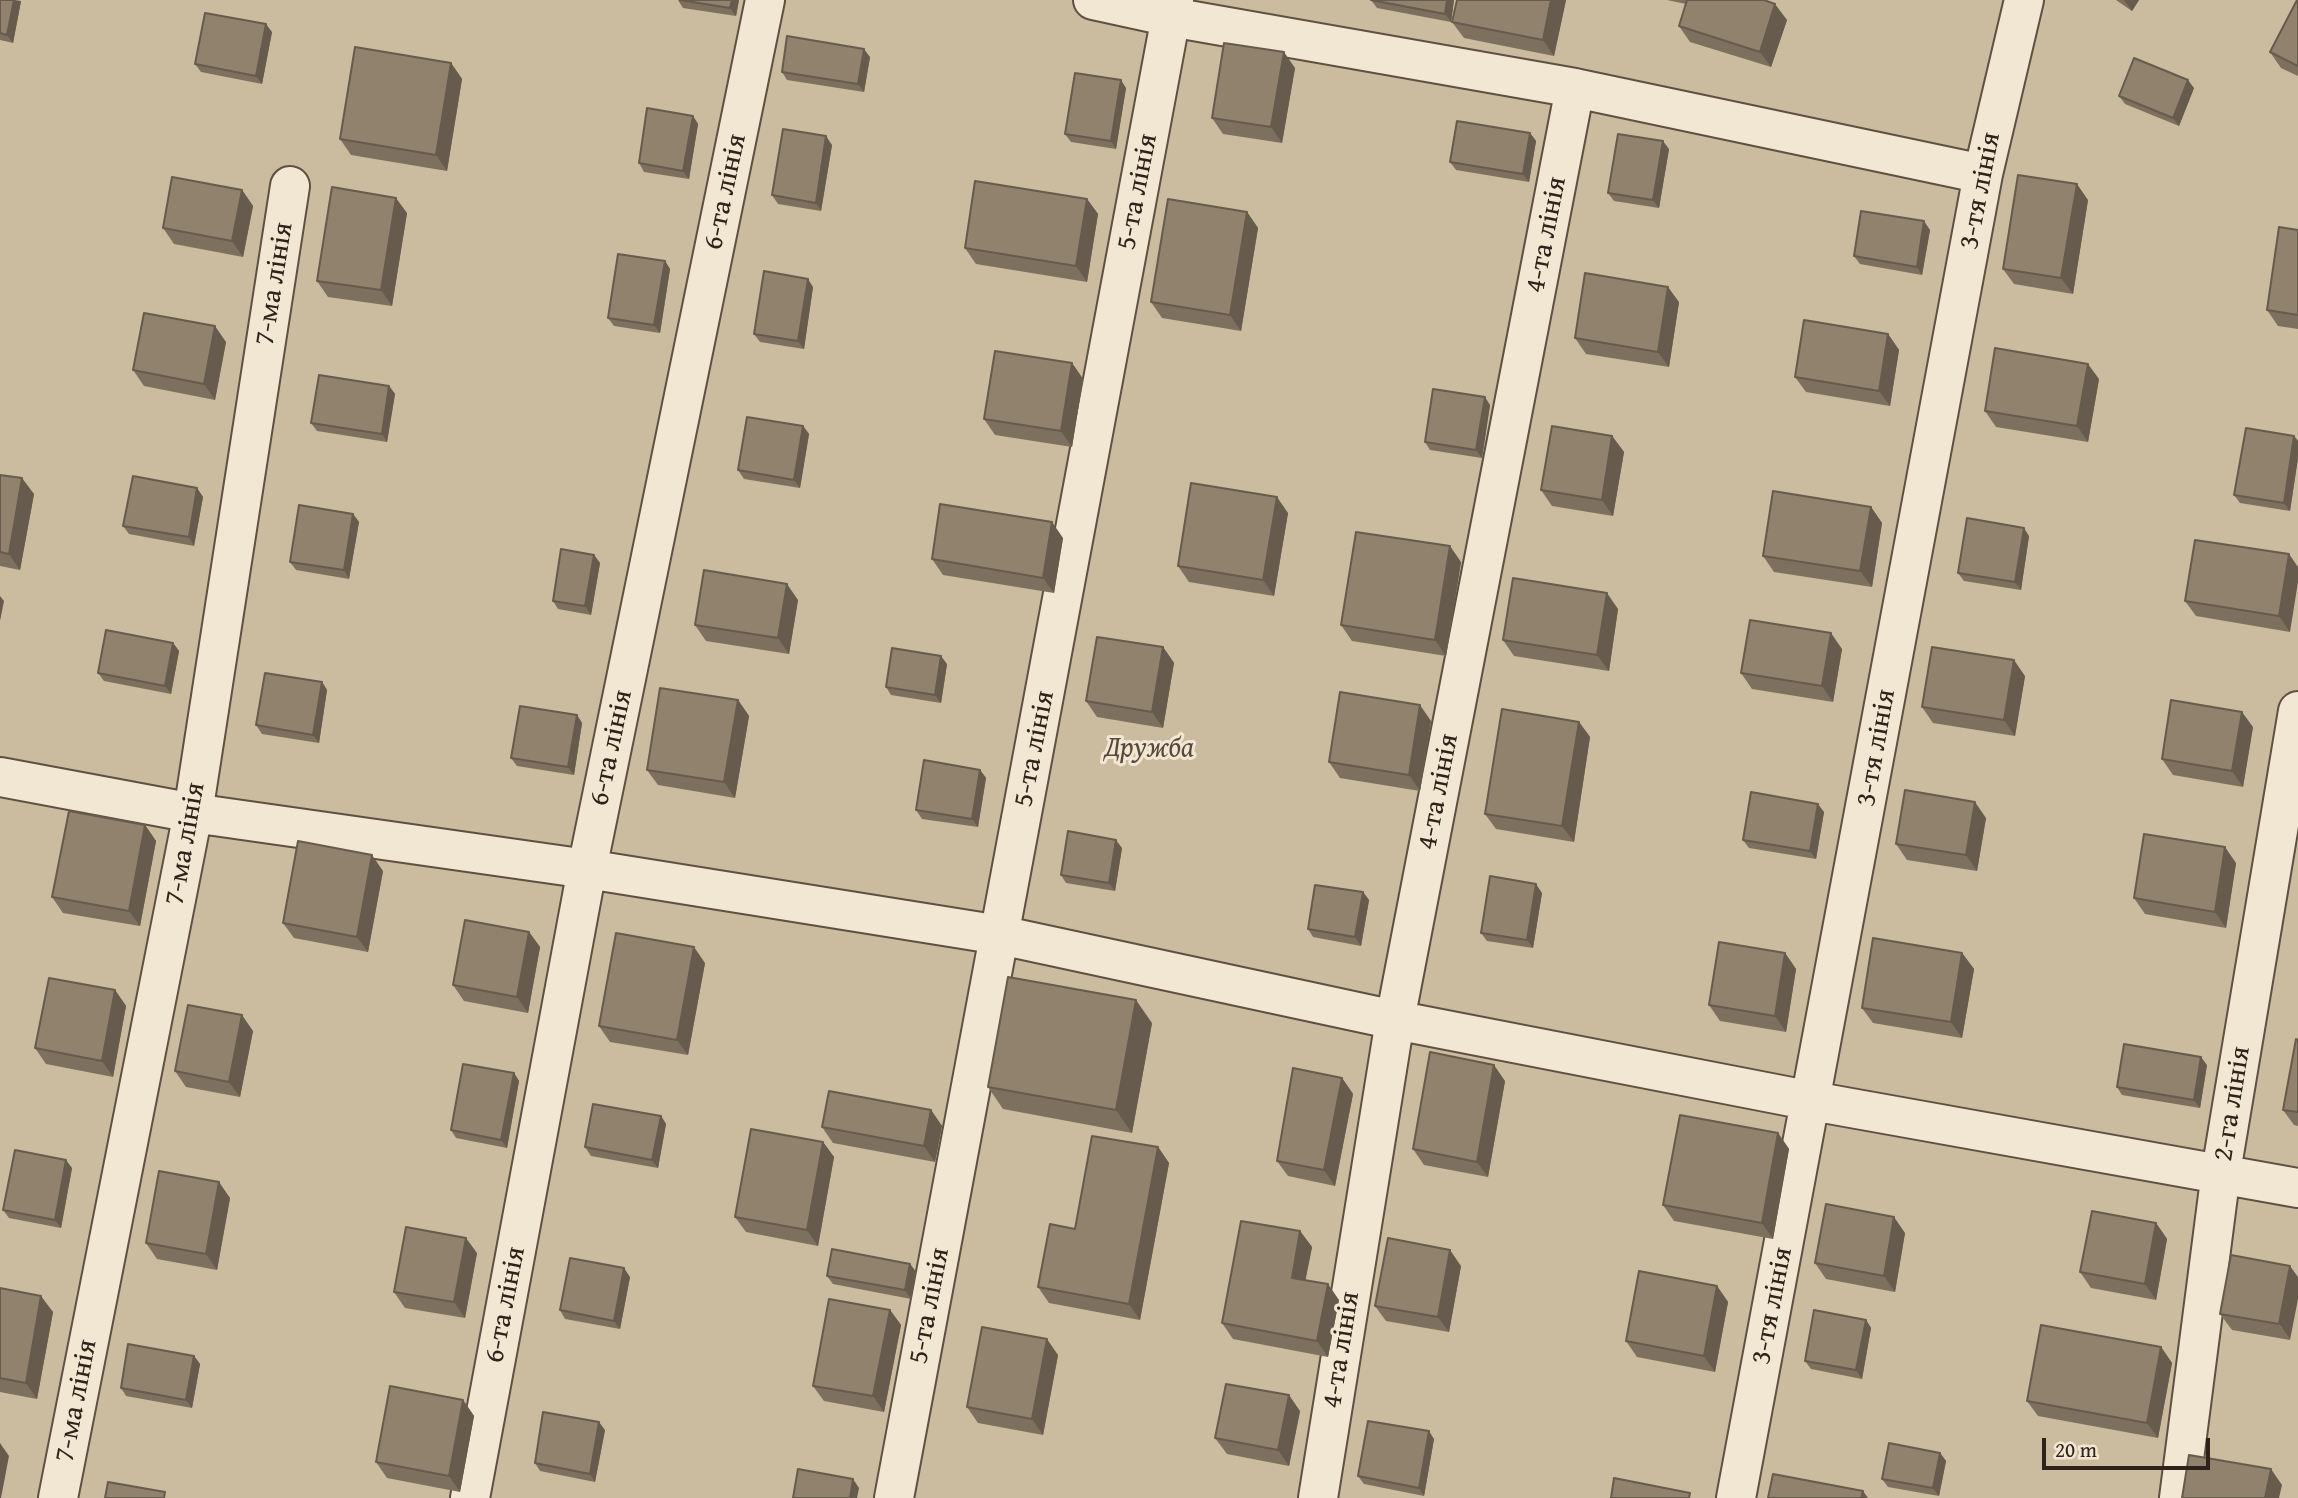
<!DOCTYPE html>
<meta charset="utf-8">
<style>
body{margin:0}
#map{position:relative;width:2298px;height:1498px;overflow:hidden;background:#ebdaba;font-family:"Gentium Book Plus",serif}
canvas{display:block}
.scale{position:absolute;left:2042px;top:1438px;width:168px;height:32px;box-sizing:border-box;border:4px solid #2f221b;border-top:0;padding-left:9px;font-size:21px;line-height:24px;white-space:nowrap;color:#2f221b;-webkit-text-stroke:5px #f2e7d2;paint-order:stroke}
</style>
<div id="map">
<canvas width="2298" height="1498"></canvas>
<div class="scale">20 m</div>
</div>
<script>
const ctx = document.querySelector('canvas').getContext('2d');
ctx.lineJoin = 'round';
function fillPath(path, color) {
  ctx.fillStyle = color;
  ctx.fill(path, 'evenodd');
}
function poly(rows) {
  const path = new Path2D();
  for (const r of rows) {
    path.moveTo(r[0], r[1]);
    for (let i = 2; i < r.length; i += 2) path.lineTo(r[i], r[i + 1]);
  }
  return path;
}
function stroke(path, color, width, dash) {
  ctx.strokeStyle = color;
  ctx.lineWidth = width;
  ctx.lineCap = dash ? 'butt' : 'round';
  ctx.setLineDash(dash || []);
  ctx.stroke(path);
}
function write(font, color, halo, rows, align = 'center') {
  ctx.font = font + ' "Gentium Book Plus",serif';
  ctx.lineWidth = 6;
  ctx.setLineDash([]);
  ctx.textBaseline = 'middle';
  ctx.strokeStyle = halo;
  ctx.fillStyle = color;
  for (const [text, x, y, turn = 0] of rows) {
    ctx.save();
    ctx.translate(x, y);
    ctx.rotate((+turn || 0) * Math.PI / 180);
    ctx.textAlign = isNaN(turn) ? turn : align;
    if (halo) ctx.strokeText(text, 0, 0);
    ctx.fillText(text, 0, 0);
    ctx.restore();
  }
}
fillPath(poly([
 [0,0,2298,0,2298,1498,0,1498]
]), '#cbbb9f');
const minor = poly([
 [1093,0,1171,17,1575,88,1983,174],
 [0,777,193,813,587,869,1000,935,1395,1020,1812,1101,2298,1188],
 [58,1498,193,813,290,186],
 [470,1498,587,869,765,0],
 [894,1498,1174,0],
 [1318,1498,1395,1020,1575,88],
 [1736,1498,1983,174,2024,0],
 [2179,1498,2221,1172,2298,711]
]);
stroke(minor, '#5e5043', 42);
stroke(minor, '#f2e7d2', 38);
fillPath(poly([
 [0,0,21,1,13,43,0,40],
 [678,0,739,0,736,16,683,8],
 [1371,0,1454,0,1451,22,1377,8],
 [1457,0,1566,0,1554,56,1464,38,1452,22],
 [1667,0,1764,0,1787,20,1771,67,1690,42,1679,26,1686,4],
 [2116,0,2139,0,2132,11],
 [2298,0,2298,76,2281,68,2270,52],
 [272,32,262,84,201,72,195,64],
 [870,57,864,92,787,80,782,72],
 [451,63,462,79,447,171,351,155,340,139],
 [1295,68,1282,143,1223,134,1212,118],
 [1126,88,1116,149,1071,142,1065,134],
 [2194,88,2179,126,2125,104,2119,96],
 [693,116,698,124,689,179,644,172,639,163],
 [1530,133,1536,141,1529,182,1456,170,1450,162],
 [832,145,821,211,778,204,772,195],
 [1669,149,1659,208,1614,201,1608,193],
 [242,190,253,206,243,257,174,244,163,228],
 [1087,199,1098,214,1087,282,976,264,965,248],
 [2088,200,2073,294,2014,284,2003,269],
 [1247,212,1258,228,1241,331,1162,318,1151,302],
 [407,213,392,306,328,297,317,281],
 [1930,230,1922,275,1860,264,1854,256],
 [2298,230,2298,329,2278,326,2267,310],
 [665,261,670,269,660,333,614,326,608,318],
 [813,287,804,349,760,342,754,334],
 [1679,302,1669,367,1586,354,1575,338],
 [1888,334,1899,350,1890,406,1806,392,1795,377],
 [226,342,215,400,144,386,133,370],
 [1072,363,1083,379,1072,447,995,435,984,419],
 [2099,379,2088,442,1996,427,1985,411],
 [389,386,395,394,387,442,317,431,311,423],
 [1490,405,1482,458,1430,450,1425,442],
 [803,426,809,434,800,488,744,479,738,470],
 [1612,436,1624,452,1613,516,1552,506,1541,490],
 [2294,436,2298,441,2298,458,2290,511,2240,503,2234,495],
 [0,475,34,494,20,570,0,566],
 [197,488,203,497,194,546,129,534,123,526],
 [1871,507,1882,523,1872,587,1774,572,1763,556],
 [1288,513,1274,596,1189,582,1178,566],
 [353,514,359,522,349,579,296,570,290,562],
 [2029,536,2021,590,1964,581,1958,573],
 [1063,538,1054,593,943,575,932,559],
 [2289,554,2290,632,2196,616,2185,601],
 [594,555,600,563,591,615,558,609,553,601],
 [1461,562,1446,656,1352,641,1341,625],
 [798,600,789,654,706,641,695,625],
 [1618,609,1609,671,1514,656,1503,640],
 [173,643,179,651,171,694,104,681,98,673],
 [1163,647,1174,663,1163,728,1097,717,1086,701],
 [1842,649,1833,702,1752,689,1741,673],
 [947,664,941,703,891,695,886,687],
 [2025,676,2015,736,1933,723,1922,707],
 [322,682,327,690,319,743,262,734,256,725],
 [738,700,749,716,735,798,658,785,647,770],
 [577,715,582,723,574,775,517,766,511,758],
 [1431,721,1420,791,1340,778,1329,762],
 [1579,722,1590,737,1574,842,1496,829,1485,814],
 [2253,727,2243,787,2173,775,2162,759],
 [980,770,986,778,978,827,922,819,916,810],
 [1824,812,1816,859,1749,848,1743,840],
 [1986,818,1977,871,1907,860,1896,844],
 [145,825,156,841,140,926,63,913,52,897],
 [1122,848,1115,891,1066,883,1061,875],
 [2236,863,2226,928,2145,914,2134,898],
 [383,871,368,952,294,938,283,923],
 [1363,892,1369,900,1361,946,1313,937,1308,929],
 [1542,893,1533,948,1487,941,1481,933],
 [529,932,540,947,528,1013,464,1001,453,985],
 [1785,953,1796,969,1786,1032,1720,1021,1709,1005],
 [1962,953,1974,969,1962,1038,1873,1023,1862,1008],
 [705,963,688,1055,610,1042,599,1026],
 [115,990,126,1006,113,1077,46,1064,35,1048],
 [1152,1023,1132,1133,1003,1109,988,1087],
 [253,1031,240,1097,186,1087,175,1071],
 [2298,1040,2298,1126,2294,1125,2283,1110],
 [2207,1065,2200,1108,2122,1095,2117,1087],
 [514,1073,519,1081,507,1148,456,1138,451,1130],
 [1342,1078,1353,1094,1335,1186,1288,1176,1277,1161],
 [1505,1081,1488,1177,1424,1165,1413,1149],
 [931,1110,942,1126,935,1162,833,1143,822,1127],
 [661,1116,666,1124,658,1168,591,1156,585,1147],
 [1778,1133,1789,1149,1773,1239,1674,1221,1663,1205],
 [823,1142,834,1157,818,1246,746,1232,735,1217],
 [1158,1147,1169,1163,1140,1320,1049,1303,1038,1287,1075,1229],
 [72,1168,61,1228,9,1218,3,1210],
 [230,1198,217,1270,157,1259,146,1243],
 [2156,1223,2167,1239,2156,1300,2091,1288,2080,1272],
 [1300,1231,1312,1247,1305,1280,1339,1300,1328,1357,1233,1339,1222,1323],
 [1905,1233,1895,1292,1826,1279,1815,1263],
 [477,1253,465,1318,405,1308,394,1292],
 [2231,1255,2290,1340,2232,1330,2220,1314],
 [910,1264,916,1272,911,1299,833,1284,827,1276],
 [1461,1266,1449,1332,1386,1321,1375,1306],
 [630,1277,620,1329,565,1319,560,1310],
 [1717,1286,1728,1302,1715,1372,1637,1357,1626,1341],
 [0,1288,53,1312,37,1399,0,1392],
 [890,1310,901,1325,884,1412,824,1401,813,1386],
 [1866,1320,1871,1328,1862,1379,1811,1369,1805,1361],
 [2161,1347,2172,1363,2158,1438,2038,1416,2027,1401],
 [1058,1355,1043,1435,978,1423,967,1407],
 [194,1356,200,1364,192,1408,126,1396,121,1388],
 [463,1400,474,1416,460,1492,387,1478,376,1462],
 [1300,1411,1289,1466,1227,1454,1215,1438],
 [605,1430,595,1482,540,1471,535,1463],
 [1434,1439,1424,1496,1364,1484,1358,1476],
 [1940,1453,1946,1461,1939,1496,1888,1487,1882,1479]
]), '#7d705f');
fillPath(poly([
 [14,0,21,1,13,43,7,35],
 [732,0,739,0,736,16,730,8],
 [1447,0,1454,0,1451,22,1445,14],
 [1551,0,1566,0,1554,56,1543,40],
 [2124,0,2139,0,2132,11],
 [1775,4,1787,20,1771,67,1760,52],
 [266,24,272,32,262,84,256,76],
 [864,49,870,57,864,92,858,84],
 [1284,52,1295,68,1282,143,1271,127],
 [451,63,462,79,447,171,436,155],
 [1121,80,1126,88,1116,149,1111,141],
 [2188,80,2194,88,2179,126,2173,118],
 [693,116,698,124,689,179,683,171],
 [1530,133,1536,141,1529,182,1523,174],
 [826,136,832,145,821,211,816,203],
 [1663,141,1669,149,1659,208,1653,200],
 [2077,184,2088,200,2073,294,2061,278],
 [242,190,253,206,243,257,232,241],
 [396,198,407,213,392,306,381,290],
 [1087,199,1098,214,1087,282,1076,266],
 [1247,212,1258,228,1241,331,1230,315],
 [1924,221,1930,230,1922,275,1917,267],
 [665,261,670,269,660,333,654,325],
 [808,279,813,287,804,349,798,341],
 [1668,287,1679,302,1669,367,1658,352],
 [215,326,226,342,215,400,204,384],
 [1888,334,1899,350,1890,406,1879,391],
 [1072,363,1083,379,1072,447,1061,431],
 [2088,364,2099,379,2088,442,2077,426],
 [389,386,395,394,387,442,382,434],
 [1485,397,1490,405,1482,458,1476,450],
 [803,426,809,434,800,488,794,480],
 [1612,436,1624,452,1613,516,1602,500],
 [2294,436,2298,441,2298,458,2290,511,2284,503],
 [22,478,34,494,20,570,9,554],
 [197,488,203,497,194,546,189,537],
 [1277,497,1288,513,1274,596,1263,580],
 [1871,507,1882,523,1872,587,1860,571],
 [353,514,359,522,349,579,344,570],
 [1052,522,1063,538,1054,593,1043,578],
 [2024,528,2029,536,2021,590,2015,582],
 [1450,546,1461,562,1446,656,1435,640],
 [2289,554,2298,567,2298,582,2290,632,2279,616],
 [594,555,600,563,591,615,585,606],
 [787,584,798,600,789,654,778,638],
 [1607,593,1618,609,1609,671,1597,655],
 [0,596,4,601,0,621],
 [1831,633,1842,649,1833,702,1822,686],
 [173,643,179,651,171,694,165,686],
 [1163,647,1174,663,1163,728,1152,712],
 [941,656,947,664,941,703,935,695],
 [2014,660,2025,676,2015,736,2004,720],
 [322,682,327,690,319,743,313,735],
 [738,700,749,716,735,798,724,782],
 [1420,705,1431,721,1420,791,1409,775],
 [2242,712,2253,727,2243,787,2232,771],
 [577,715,582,723,574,775,568,767],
 [1579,722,1590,737,1574,842,1562,826],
 [980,770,986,778,978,827,972,819],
 [1975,802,1986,818,1977,871,1966,855],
 [1818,804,1824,812,1816,859,1810,851],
 [145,825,156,841,140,926,129,911],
 [1116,840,1122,848,1115,891,1109,883],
 [2225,847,2236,863,2226,928,2215,912],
 [372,855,383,871,368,952,357,937],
 [1536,884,1542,893,1533,948,1527,940],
 [1363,892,1369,900,1361,946,1355,937],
 [529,932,540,947,528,1013,517,997],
 [694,947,705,963,688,1055,677,1040],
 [1785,953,1796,969,1786,1032,1775,1016],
 [1962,953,1974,969,1962,1038,1951,1022],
 [115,990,126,1006,113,1077,102,1061],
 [1136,1000,1152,1023,1132,1133,1116,1110],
 [242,1015,253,1031,240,1097,229,1082],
 [2201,1057,2207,1065,2200,1108,2194,1100],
 [1494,1065,1505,1081,1488,1177,1477,1162],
 [514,1073,519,1081,507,1148,501,1140],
 [1342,1078,1353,1094,1335,1186,1324,1170],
 [931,1110,942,1126,935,1162,924,1146],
 [661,1116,666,1124,658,1168,652,1160],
 [1778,1133,1789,1149,1773,1239,1762,1223],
 [823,1142,834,1157,818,1246,807,1230],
 [1158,1147,1169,1163,1140,1320,1129,1304],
 [66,1160,72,1168,61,1228,55,1220],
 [219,1182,230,1198,217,1270,206,1254],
 [1894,1217,1905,1233,1895,1292,1884,1276],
 [2156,1223,2167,1239,2156,1300,2145,1284],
 [1300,1231,1312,1247,1303,1293,1292,1278],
 [466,1238,477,1253,465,1318,454,1302],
 [1450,1250,1461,1266,1449,1332,1438,1317],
 [910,1264,916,1272,911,1299,905,1290],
 [2290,1266,2298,1277,2298,1299,2290,1340,2279,1324],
 [624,1268,630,1277,620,1329,614,1321],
 [1328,1284,1339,1300,1328,1357,1317,1341],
 [1717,1286,1728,1302,1715,1372,1704,1356],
 [41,1296,53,1312,37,1399,26,1383],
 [890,1310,901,1325,884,1412,873,1396],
 [1866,1320,1871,1328,1862,1379,1856,1370],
 [1047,1339,1058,1355,1043,1435,1032,1419],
 [2161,1347,2172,1363,2158,1438,2147,1423],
 [194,1356,200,1364,192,1408,186,1400],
 [1289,1395,1300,1411,1289,1466,1278,1450],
 [463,1400,474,1416,460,1492,449,1476],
 [599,1422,605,1430,595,1482,590,1474],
 [1429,1431,1434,1439,1424,1496,1419,1488],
 [0,1443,9,1456,1,1498,0,1498],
 [1940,1453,1946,1461,1939,1496,1933,1488],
 [2271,1469,2282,1485,2279,1498,2265,1498],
 [853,1479,859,1488,857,1498,850,1498],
 [1863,1491,1868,1498,1861,1498]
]), '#665b4d');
const building = poly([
 [0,0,14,0,7,35,0,33,0,0],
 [680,0,732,0,730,8,680,0],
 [1371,0,1447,0,1445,14,1371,0],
 [1457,0,1551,0,1543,40,1452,22,1457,0],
 [1687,0,1764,0,1775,4,1760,52,1679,26,1687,0],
 [2297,0,2298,0,2298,66,2270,52,2297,0],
 [205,13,266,24,256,76,195,64,205,13],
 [787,36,864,49,858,84,782,72,787,36],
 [1224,43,1284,52,1271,127,1212,118,1224,43],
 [355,47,451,63,436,155,340,139,355,47],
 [2134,58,2188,80,2173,118,2119,96,2134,58],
 [1075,73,1121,80,1111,141,1065,134,1075,73],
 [647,108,693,116,683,171,639,163,647,108],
 [1457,121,1530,133,1523,174,1450,162,1457,121],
 [783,129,826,136,816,203,772,195,783,129],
 [1618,134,1663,141,1653,200,1608,193,1618,134],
 [2018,175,2077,184,2061,278,2003,269,2018,175],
 [172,177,242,190,232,241,163,228,172,177],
 [975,181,1087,199,1076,266,965,248,975,181],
 [332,187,396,198,381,290,317,281,332,187],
 [1168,199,1247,212,1230,315,1151,302,1168,199],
 [1861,211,1924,221,1917,267,1854,256,1861,211],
 [2279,227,2298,230,2298,315,2267,310,2279,227],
 [618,254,665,261,654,325,608,318,618,254],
 [764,271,808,279,798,341,754,334,764,271],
 [1585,273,1668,287,1658,352,1575,338,1585,273],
 [144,313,215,326,204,384,133,370,144,313],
 [1804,320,1888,334,1879,391,1795,377,1804,320],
 [1995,348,2088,364,2077,426,1985,411,1995,348],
 [995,351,1072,363,1061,431,984,419,995,351],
 [319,375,389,386,382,434,311,423,319,375],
 [1433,389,1485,397,1476,450,1425,442,1433,389],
 [747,417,803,426,794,480,738,470,747,417],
 [1552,426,1612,436,1602,500,1541,490,1552,426],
 [2246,428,2294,436,2284,503,2234,495,2246,428],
 [0,475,22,478,9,554,0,552,0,475],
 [133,476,197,488,189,537,123,526,133,476],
 [1191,483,1277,497,1263,580,1178,566,1191,483],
 [1773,491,1871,507,1860,571,1763,556,1773,491],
 [940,504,1052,522,1043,578,932,559,940,504],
 [299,505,353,514,344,570,290,562,299,505],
 [1967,518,2024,528,2015,582,1958,573,1967,518],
 [1356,532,1450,546,1435,640,1341,625,1356,532],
 [2195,540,2289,554,2279,616,2185,601,2195,540],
 [561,549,594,555,585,606,553,601,561,549],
 [704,570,787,584,778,638,695,625,704,570],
 [1513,578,1607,593,1597,655,1503,640,1513,578],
 [1750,620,1831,633,1822,686,1741,673,1750,620],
 [106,630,173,643,165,686,98,673,106,630],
 [1097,637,1163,647,1152,712,1086,701,1097,637],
 [1932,647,2014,660,2004,720,1922,707,1932,647],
 [892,648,941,656,935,695,886,687,892,648],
 [265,673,322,682,313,735,256,725,265,673],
 [660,688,738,700,724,782,647,770,660,688],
 [1340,692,1420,705,1409,775,1329,762,1340,692],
 [2171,700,2242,712,2232,771,2162,759,2171,700],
 [520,706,577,715,568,767,511,758,520,706],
 [1502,709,1579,722,1562,826,1485,814,1502,709],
 [924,760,980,770,972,819,916,810,924,760],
 [1905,790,1975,802,1966,855,1896,844,1905,790],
 [1751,792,1818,804,1810,851,1743,840,1751,792],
 [69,811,145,825,129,911,52,897,69,811],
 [1068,831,1116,840,1109,883,1061,875,1068,831],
 [2144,834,2225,847,2215,912,2134,898,2144,834],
 [298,841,372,855,357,937,283,923,298,841],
 [1490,876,1536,884,1527,940,1481,933,1490,876],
 [1315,885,1363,892,1355,937,1308,929,1315,885],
 [465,920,529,932,517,997,453,985,465,920],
 [616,933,694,947,677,1040,599,1026,616,933],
 [1873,938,1962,953,1951,1022,1862,1008,1873,938],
 [1719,942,1785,953,1775,1016,1709,1005,1719,942],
 [1008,977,1136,1000,1116,1110,988,1087,1008,977],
 [49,978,115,990,102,1061,35,1048,49,978],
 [188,1005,242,1015,229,1082,175,1071,188,1005],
 [2296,1039,2298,1040,2298,1112,2283,1110,2296,1039],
 [2124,1044,2201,1057,2194,1100,2117,1087,2124,1044],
 [1430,1052,1494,1065,1477,1162,1413,1149,1430,1052],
 [463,1064,514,1073,501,1140,451,1130,463,1064],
 [1293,1068,1342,1078,1324,1170,1277,1161,1293,1068],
 [829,1091,931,1110,924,1146,822,1127,829,1091],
 [593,1104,661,1116,652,1160,585,1147,593,1104],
 [1680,1115,1778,1133,1762,1223,1663,1205,1680,1115],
 [751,1129,823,1142,807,1230,735,1217,751,1129],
 [1092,1136,1158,1147,1129,1304,1038,1287,1050,1224,1075,1229,1092,1136],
 [15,1150,66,1160,55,1220,3,1210,15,1150],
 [159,1171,219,1182,206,1254,146,1243,159,1171],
 [1826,1204,1894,1217,1884,1276,1815,1263,1826,1204],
 [2092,1211,2156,1223,2145,1284,2080,1272,2092,1211],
 [1241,1221,1300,1231,1292,1278,1328,1284,1317,1341,1222,1323,1241,1221],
 [406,1227,466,1238,454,1302,394,1292,406,1227],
 [1388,1238,1450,1250,1438,1317,1375,1306,1388,1238],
 [832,1249,910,1264,905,1290,827,1276,832,1249],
 [2231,1255,2290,1266,2279,1324,2220,1314,2231,1255],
 [570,1258,624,1268,614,1321,560,1310,570,1258],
 [1639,1271,1717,1286,1704,1356,1626,1341,1639,1271],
 [0,1288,41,1296,26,1383,0,1378,0,1288],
 [829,1299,890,1310,873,1396,813,1386,829,1299],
 [1814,1310,1866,1320,1856,1370,1805,1361,1814,1310],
 [2041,1325,2161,1347,2147,1423,2027,1401,2041,1325],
 [982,1327,1047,1339,1032,1419,967,1407,982,1327],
 [128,1344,194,1356,186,1400,121,1388,128,1344],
 [1226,1384,1289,1395,1278,1450,1215,1438,1226,1384],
 [390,1386,463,1400,449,1476,376,1462,390,1386],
 [543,1412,599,1422,590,1474,535,1463,543,1412],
 [1368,1421,1429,1431,1419,1488,1358,1476,1368,1421],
 [1889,1443,1940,1453,1933,1488,1882,1479,1889,1443],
 [2189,1455,2271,1469,2265,1498,2182,1498,2189,1455],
 [798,1469,853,1479,850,1498,793,1498,798,1469],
 [1773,1474,1863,1491,1861,1498,1768,1498,1773,1474],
 [1614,1478,1690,1493,1689,1498,1611,1498,1614,1478],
 [108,1482,165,1492,164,1498,105,1498,108,1482]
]);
fillPath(building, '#91826e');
stroke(building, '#665b4d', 2);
write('28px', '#2f221b', '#f2e7d2', [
 ["3-тя лінія",1981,191,-79],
 ["6-та лінія",726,192,-78],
 ["5-та лінія",1138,192,-79],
 ["4-та лінія",1547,235,-79],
 ["7-ма лінія",275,284,-81],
 ["6-та лінія",612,748,-78],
 ["3-тя лінія",1877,748,-80],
 ["5-та лінія",1035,749,-79],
 ["4-та лінія",1439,792,-79],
 ["7-ма лінія",186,844,-80],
 ["2-га лінія",2233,1104,-81],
 ["6-та лінія",506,1305,-79],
 ["5-та лінія",930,1306,-79],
 ["3-тя лінія",1773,1306,-79],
 ["4-та лінія",1342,1350,-81],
 ["7-ма лінія",77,1401,-79]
]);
write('italic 28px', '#56483c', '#f2e7d2', [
 ["Дружба",1149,749]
]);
</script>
